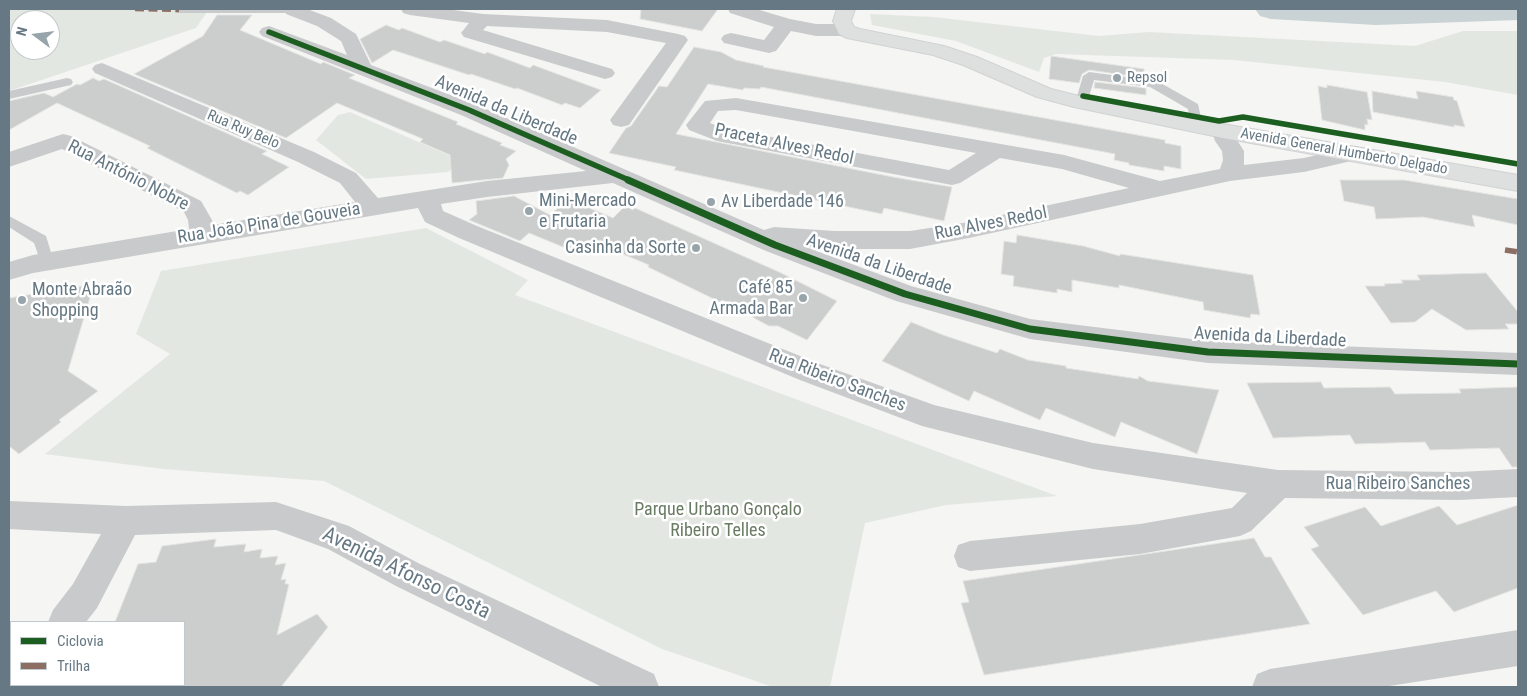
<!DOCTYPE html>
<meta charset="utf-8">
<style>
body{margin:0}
#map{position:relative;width:1527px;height:696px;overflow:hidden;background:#f5f5f3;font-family:"Roboto Condensed",sans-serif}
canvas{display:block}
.frame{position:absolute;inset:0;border:10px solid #657883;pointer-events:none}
.legend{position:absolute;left:10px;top:621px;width:175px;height:65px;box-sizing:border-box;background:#fff;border:1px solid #c1c9cd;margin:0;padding:6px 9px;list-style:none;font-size:15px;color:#657883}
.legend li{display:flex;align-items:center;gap:10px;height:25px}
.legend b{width:25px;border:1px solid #c1c9cd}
.north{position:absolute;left:10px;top:10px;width:50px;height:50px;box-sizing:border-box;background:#fff;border:1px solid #c1c9cd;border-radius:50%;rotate:285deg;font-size:14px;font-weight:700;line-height:20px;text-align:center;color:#657883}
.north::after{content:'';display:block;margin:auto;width:18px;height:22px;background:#97a4aa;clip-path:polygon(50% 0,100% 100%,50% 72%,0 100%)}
</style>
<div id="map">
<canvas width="1527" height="696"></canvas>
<div class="frame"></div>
<ul class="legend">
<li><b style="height:6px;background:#1b5e20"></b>Ciclovia</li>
<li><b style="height:6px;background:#8d6e63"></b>Trilha</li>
</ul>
<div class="north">N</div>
</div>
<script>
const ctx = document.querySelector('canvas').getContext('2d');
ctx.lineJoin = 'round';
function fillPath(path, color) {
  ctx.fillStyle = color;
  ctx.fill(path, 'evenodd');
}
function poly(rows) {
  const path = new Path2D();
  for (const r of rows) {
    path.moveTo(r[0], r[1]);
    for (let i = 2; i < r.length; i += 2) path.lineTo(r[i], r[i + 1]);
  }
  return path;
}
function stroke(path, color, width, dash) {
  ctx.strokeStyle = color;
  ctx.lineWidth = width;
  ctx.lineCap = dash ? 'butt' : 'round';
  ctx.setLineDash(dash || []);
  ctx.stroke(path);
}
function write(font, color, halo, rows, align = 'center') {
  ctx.font = font + ' "Roboto Condensed",sans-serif';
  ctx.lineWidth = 5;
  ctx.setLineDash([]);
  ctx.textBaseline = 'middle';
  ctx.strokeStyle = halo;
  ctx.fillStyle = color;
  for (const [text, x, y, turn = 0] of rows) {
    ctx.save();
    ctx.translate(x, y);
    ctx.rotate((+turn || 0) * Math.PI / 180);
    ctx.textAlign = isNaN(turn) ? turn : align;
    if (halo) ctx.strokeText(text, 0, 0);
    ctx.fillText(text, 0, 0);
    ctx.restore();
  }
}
fillPath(poly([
 [9,9,209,9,196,28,9,91],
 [20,20,50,20,50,50,20,50],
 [870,14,933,17,1099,36,1149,32,1415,46,1463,31,1518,31,1518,95,1445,82,1234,60,1056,54,1044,58,1039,72,956,41,872,25],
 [350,112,462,161,448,172,366,179,316,140,338,115],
 [426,228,528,280,515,295,1057,496,946,505,865,523,830,687,773,687,662,649,324,481,163,469,45,454,170,354,136,334,161,271]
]), '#e3e7e1');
fillPath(poly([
 [881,9,1335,9,1382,13,1470,9,1518,9,1518,12,1478,12,1384,18,1356,16,1331,11,1288,10]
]), '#c9d2d4');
fillPath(poly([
 [1255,9,1518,9,1518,20,1376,25,1271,19,1260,16,1255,9]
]), '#c9d2d4');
const building = poly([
 [641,9,718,9,702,31,640,19,641,9],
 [217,15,252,15,240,30,321,64,323,62,355,75,349,78,458,122,456,124,502,143,500,145,516,151,506,159,509,165,503,178,452,183,450,155,420,142,423,139,337,103,286,138,134,74,203,36,217,15],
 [386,25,399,30,402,28,440,42,444,40,485,54,487,52,530,68,533,65,601,90,580,108,565,103,562,105,517,88,515,89,471,74,469,75,393,50,372,63,360,39,386,25],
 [694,47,721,52,736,60,764,66,763,67,1165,140,1165,143,1181,146,1181,169,1164,166,1164,171,1129,165,1129,163,1114,160,1115,154,761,87,760,89,744,88,743,90,708,84,676,134,893,177,952,187,944,221,884,208,882,214,674,170,676,167,609,153,626,128,631,126,659,86,667,87,694,47],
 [1051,56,1144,69,1145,78,1089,70,1082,74,1079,83,1049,79,1051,56],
 [93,78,99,81,104,79,267,151,262,154,289,167,248,195,240,191,237,193,147,148,150,146,57,103,9,130,9,101,44,93,53,97,77,84,80,85,93,78],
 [1095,82,1146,88,1146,95,1094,88,1095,82],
 [1327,85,1367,92,1372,120,1367,119,1368,125,1365,124,1365,130,1322,120,1318,86,1327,88,1327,85],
 [1372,91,1418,99,1416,91,1453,97,1454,100,1457,101,1465,127,1454,125,1454,127,1373,112,1372,91],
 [1340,180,1404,180,1518,199,1518,225,1472,215,1475,227,1423,217,1376,219,1374,207,1344,201,1340,180],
 [514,196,550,215,568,199,613,218,625,206,633,210,635,208,779,272,837,301,807,340,778,326,769,326,754,318,747,312,722,300,720,302,648,267,649,265,589,240,575,252,529,233,520,241,469,220,477,214,476,201,514,196],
 [1017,235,1083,246,1120,256,1120,254,1253,275,1260,315,1251,314,1250,318,1204,310,1203,302,1119,285,1119,288,1072,280,1072,292,1057,289,1057,293,1013,286,1014,276,1001,274,1004,241,1016,243,1017,235],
 [1486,273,1518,312,1518,324,1505,324,1509,329,1466,330,1432,309,1415,322,1391,323,1365,286,1385,286,1384,284,1403,283,1401,280,1420,280,1417,275,1486,273],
 [94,284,68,371,98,391,59,420,61,422,19,454,9,446,9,298,94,284],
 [911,322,943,335,997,353,1000,349,1028,360,1066,366,1066,368,1138,379,1139,376,1148,381,1219,390,1197,454,1121,422,1115,437,1046,408,1040,420,974,391,969,401,882,361,911,322],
 [1321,382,1324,388,1390,387,1395,394,1461,393,1459,389,1518,387,1518,467,1512,467,1499,448,1430,450,1425,442,1355,444,1350,435,1273,438,1247,383,1321,382],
 [1518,505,1518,588,1454,612,1436,591,1363,615,1311,549,1319,546,1304,527,1365,507,1381,526,1439,506,1457,525,1518,505],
 [1254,538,1265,557,1271,557,1310,624,984,675,961,603,969,602,963,581,1254,538],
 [216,539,214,547,246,544,244,552,262,549,260,558,278,556,275,565,286,563,281,580,286,579,285,584,289,584,277,635,317,614,328,627,281,687,184,687,184,622,115,622,138,564,156,562,162,546,216,539]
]);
fillPath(building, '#cccdcd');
stroke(building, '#e4e4e3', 1);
const secondary = poly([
 [837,9,855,9,851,21,854,27,860,29,944,46,977,57,1051,89,1083,97,1223,124,1518,175,1518,191,1223,138,1074,107,1037,97,963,65,933,55,847,38,839,34,833,21,837,9]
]);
stroke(secondary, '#d1d2d3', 2);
fillPath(poly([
 [174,9,298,9,298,10,293,13,179,13,175,12,174,9],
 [1089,72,1157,81,1198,104,1203,127,1202,130,1192,130,1188,109,1150,87,1094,80,1087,103,1085,106,1077,106,1075,103,1083,76,1089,72],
 [67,78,71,79,73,82,71,85,9,99,9,91,67,78],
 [9,216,46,236,54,262,52,266,47,267,42,266,34,243,9,227,9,216]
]), '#c9cacb');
fillPath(poly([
 [285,9,307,9,331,18,356,34,371,65,477,105,764,230,774,227,835,231,910,231,969,222,1129,188,1062,169,1000,158,960,183,952,185,717,141,689,130,686,125,705,101,736,98,1064,155,1160,181,1220,169,1223,160,1222,151,1215,141,1212,131,1215,126,1223,124,1231,126,1234,131,1237,140,1244,151,1244,165,1304,158,1356,146,1364,148,1367,153,1364,158,1304,172,1230,181,969,238,910,249,835,249,803,246,911,286,1030,319,1208,341,1518,353,1518,375,1208,363,1030,339,896,301,766,251,613,183,487,197,441,204,443,211,477,226,820,364,934,405,1093,443,1278,470,1459,472,1518,469,1518,497,1459,500,1285,498,1251,531,1240,536,1140,554,970,571,958,567,954,556,958,545,970,541,1140,524,1232,508,1247,493,1093,469,922,426,800,380,459,238,425,222,418,208,33,273,9,280,9,262,33,255,189,229,188,220,184,212,62,149,9,167,9,152,63,134,71,136,201,201,212,220,213,225,355,202,340,183,298,162,95,73,92,69,95,65,102,63,314,152,356,173,378,198,487,181,586,171,461,115,262,36,259,32,262,28,269,26,347,55,341,41,317,26,286,14,285,9],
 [736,110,976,153,949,170,723,128,710,123,718,111,736,110],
 [401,9,446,9,483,14,607,20,678,34,685,36,688,40,629,125,621,127,613,125,610,120,666,43,607,32,487,26,483,30,612,69,615,73,612,77,605,79,464,37,461,33,469,23,410,15,403,13,401,9],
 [728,9,756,9,790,19,816,24,846,24,853,26,856,30,853,34,846,36,816,36,791,31,776,51,769,53,724,43,721,39,724,35,731,33,764,40,774,27,730,13,728,9],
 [9,501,126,506,276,502,349,526,420,564,654,674,659,687,602,687,396,586,328,549,276,530,135,535,97,608,86,622,48,622,53,610,73,584,101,534,9,529,9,501],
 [1518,630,1518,666,1383,687,1252,687,1257,674,1270,669,1518,630],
 [11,650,11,685,17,685,9,687,9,651,11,650]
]), '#c9cacb');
fillPath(secondary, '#dedfdf');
stroke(poly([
 [135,9,179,10]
]), '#8d6e63', 4.5, [9, 4.5]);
stroke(poly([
 [1505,250,1518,252]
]), '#8d6e63', 5.5, [12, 5.5]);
stroke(poly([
 [269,32,469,110,631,181],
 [1083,96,1219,121,1243,117,1518,164]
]), '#1b5e20', 5.5);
stroke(poly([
 [628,180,775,245,905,294,1030,329,1208,352,1518,364]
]), '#1b5e20', 7);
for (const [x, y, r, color] of [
 [1117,78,5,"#97a4aa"],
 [711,202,5,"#97a4aa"],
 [529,211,5,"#97a4aa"],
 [696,248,5,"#97a4aa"],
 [803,298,5,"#97a4aa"],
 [22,300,5,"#97a4aa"]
]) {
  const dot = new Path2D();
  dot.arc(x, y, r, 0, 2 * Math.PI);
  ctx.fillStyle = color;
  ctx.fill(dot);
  stroke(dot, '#fff', 2);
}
write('15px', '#657883', '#fff', [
 ["Repsol",1127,78]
], 'left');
write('15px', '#657883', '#fff', [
 ["Rua Ruy Belo",243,130,23],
 ["Avenida General Humberto Delgado",1344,152,10]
]);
write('18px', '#657883', '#fff', [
 ["Avenida da Liberdade",506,111,23],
 ["Praceta Alves Redol",784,145,12],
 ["Rua António Nobre",128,176,27],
 ["Rua João Pina de Gouveia",269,224,-9],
 ["Rua Alves Redol",991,224,-11],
 ["Avenida da Liberdade",879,265,19],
 ["Avenida da Liberdade",1270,338,3],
 ["Rua Ribeiro Sanches",837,381,21],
 ["Rua Ribeiro Sanches",1398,484]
]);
write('18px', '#657883', '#fff', [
 ["Mini-Mercado",539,201],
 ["e Frutaria",539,222],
 ["Av Liberdade 146",721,202],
 ["Casinha da Sorte",686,248,"right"],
 ["Café 85",793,288,"right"],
 ["Armada Bar",793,309,"right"],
 ["Monte Abraão",32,290],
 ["Shopping",32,311]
], 'left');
write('18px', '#6a7b64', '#fff', [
 ["Parque Urbano Gonçalo",718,510],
 ["Ribeiro Telles",718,531]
]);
write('21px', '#657883', '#fff', [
 ["Avenida Afonso Costa",406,574,26]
]);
</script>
